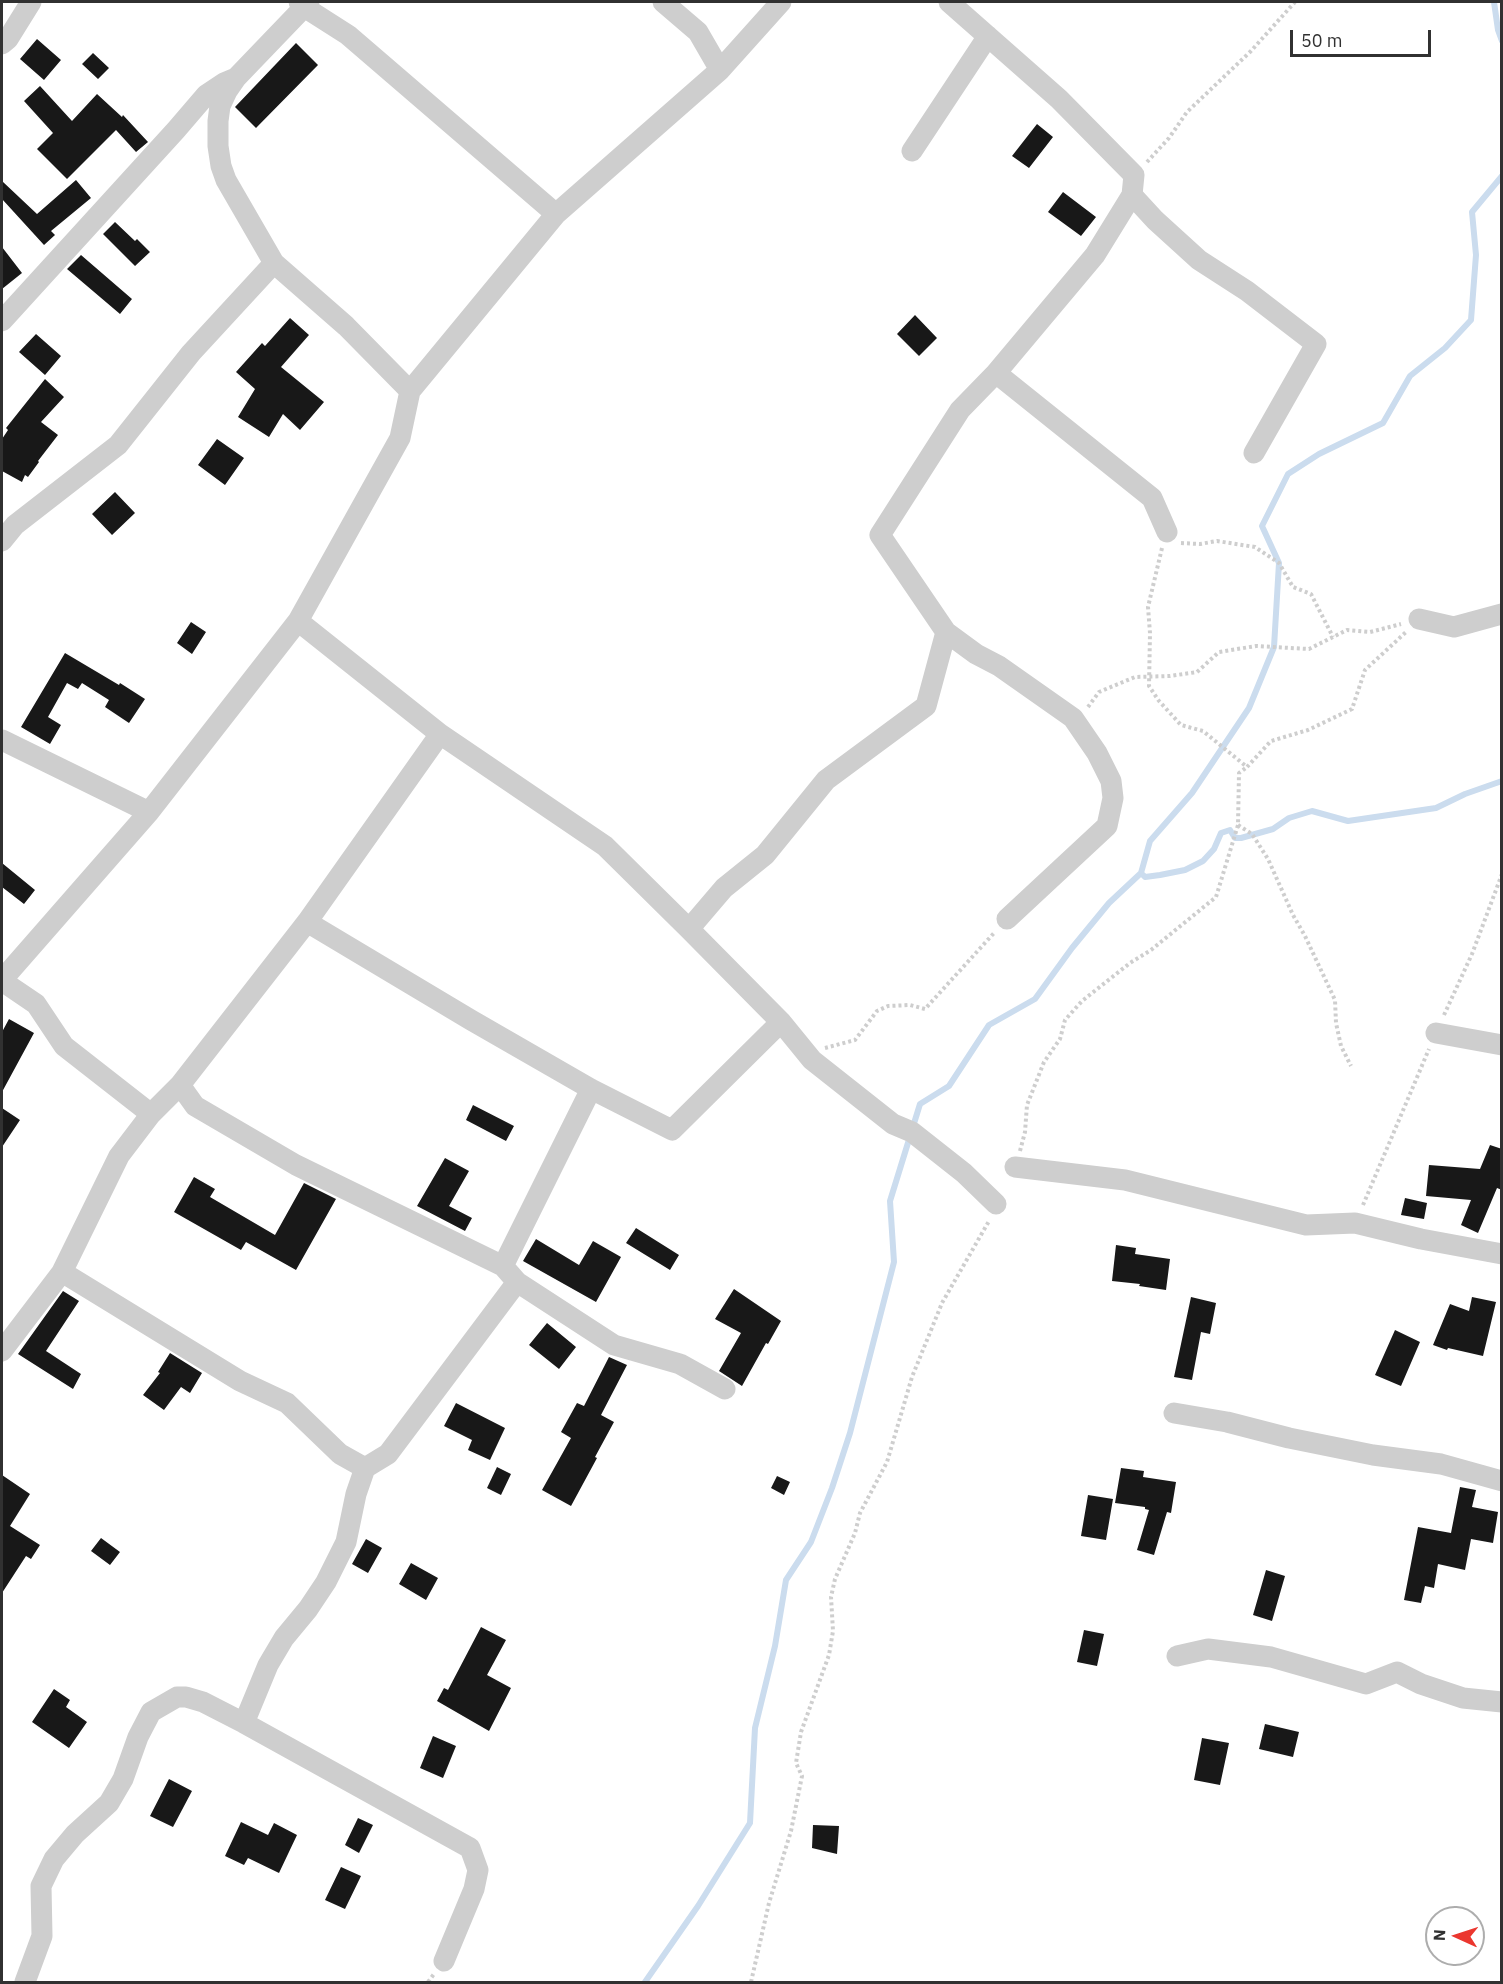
<!DOCTYPE html>
<style>
body{margin:0}
#map{position:relative;width:1503px;height:1984px;overflow:hidden;background:#fff;font-family:"IBM Plex Sans",sans-serif}
canvas{display:block}
.frame{position:absolute;inset:0;border:3px solid #313131;pointer-events:none}
.north{position:absolute;left:1425px;top:1906px;width:60px;height:60px;box-sizing:border-box;background:#fff;border:2px solid #adadad;border-radius:50%;rotate:273deg;font-size:16px;font-weight:700;line-height:24px;text-align:center;color:#313131}
.north::after{content:'';display:block;margin:auto;width:21px;height:27px;background:#eb372f;clip-path:polygon(50% 0,100% 100%,50% 72%,0 100%)}
.scale{position:absolute;left:1290px;top:30px;width:141px;height:27px;box-sizing:border-box;border:3px solid #313131;border-top:0;padding-left:8px;font-size:18px;line-height:21px;white-space:nowrap;color:#313131;-webkit-text-stroke:4px #fff;paint-order:stroke}
</style>
<div id="map">
<canvas width="1503" height="1984"></canvas>
<div class="frame"></div>
<div class="north">N</div>
<div class="scale">50 m</div>
</div>
<script>
const ctx = document.querySelector('canvas').getContext('2d');
ctx.lineJoin = 'round';
function poly(rows) {
  const path = new Path2D();
  for (const r of rows) {
    path.moveTo(r[0], r[1]);
    for (let i = 2; i < r.length; i += 2) path.lineTo(r[i], r[i + 1]);
  }
  return path;
}
function stroke(path, color, width, dash) {
  ctx.strokeStyle = color;
  ctx.lineWidth = width;
  ctx.lineCap = dash ? 'butt' : 'round';
  ctx.setLineDash(dash || []);
  ctx.stroke(path);
}
function fillPath(path, color) {
  ctx.fillStyle = color;
  ctx.fill(path, 'evenodd');
}
stroke(poly([
 [1494,2,1498,30,1502,41],
 [1141,873,1145,877,1160,875,1185,870,1203,861,1214,849,1221,833,1230,830,1235,838,1241,838,1273,829,1289,818,1312,811,1348,821,1436,808,1465,794,1502,781],
 [645,1982,698,1906,750,1823,755,1728,775,1646,786,1580,811,1542,832,1488,850,1433,894,1262,890,1201,920,1104,949,1086,989,1025,1035,999,1072,948,1109,903,1141,873,1150,841,1192,793,1249,708,1274,647,1279,563,1262,526,1288,474,1319,454,1383,423,1410,376,1445,348,1471,320,1476,255,1472,212,1502,176]
]), '#cbdcee', 6);
fillPath(poly([
 [37,39,61,60,44,80,20,59],
 [296,43,318,65,256,128,235,107],
 [93,53,109,68,98,79,82,64],
 [40,86,72,121,97,94,122,117,123,115,148,142,136,152,116,130,67,179,37,149,53,133,24,101],
 [1037,124,1053,137,1029,168,1012,156],
 [76,180,91,198,51,231,55,235,44,245,2,199,2,181,37,214],
 [1063,192,1096,217,1081,236,1048,212],
 [115,222,135,241,137,239,150,252,135,266,103,234],
 [2,247,22,273,2,289],
 [81,255,132,299,120,314,67,269],
 [915,315,937,338,919,356,897,334],
 [290,318,309,335,281,367,324,402,300,430,283,414,269,437,238,417,255,389,236,372,262,343,265,346],
 [36,334,61,356,45,375,19,352],
 [45,379,64,397,41,422,58,435,38,461,39,462,28,477,25,475,22,482,2,471,2,439,8,430,6,428],
 [217,439,244,458,225,485,198,465],
 [115,492,135,513,112,535,92,514],
 [191,622,206,632,192,654,177,643],
 [65,653,119,685,120,683,145,699,129,723,105,707,109,700,82,683,78,689,67,683,48,717,61,725,50,744,21,727],
 [2,863,35,890,24,904,2,887],
 [9,1019,34,1033,2,1092,2,1032],
 [473,1105,514,1126,506,1141,466,1120],
 [2,1108,20,1120,2,1147],
 [1490,1145,1502,1149,1502,1190,1497,1188,1478,1233,1461,1225,1471,1200,1426,1196,1429,1165,1480,1169],
 [445,1158,469,1171,449,1206,472,1218,465,1231,417,1206],
 [194,1177,215,1189,210,1197,275,1235,304,1183,336,1199,296,1270,246,1242,241,1250,174,1212],
 [1405,1198,1427,1203,1424,1219,1401,1215],
 [636,1228,679,1255,670,1270,626,1243],
 [536,1239,579,1265,593,1241,621,1257,596,1302,523,1261],
 [1116,1245,1136,1248,1135,1254,1170,1259,1166,1290,1139,1286,1140,1284,1112,1281],
 [734,1289,781,1321,768,1344,766,1343,742,1386,719,1371,741,1333,715,1319],
 [63,1291,79,1301,46,1351,81,1374,73,1389,18,1354],
 [1191,1297,1216,1303,1210,1334,1201,1332,1192,1380,1174,1377],
 [1472,1297,1496,1302,1483,1356,1448,1348,1447,1350,1433,1345,1450,1304,1469,1311],
 [547,1323,576,1347,559,1369,529,1345],
 [1395,1330,1420,1342,1401,1386,1375,1375],
 [170,1353,202,1373,190,1393,181,1387,164,1410,143,1395,160,1373,158,1372],
 [609,1357,627,1365,601,1415,614,1422,595,1457,597,1458,571,1506,542,1490,571,1438,561,1432,577,1403,584,1406],
 [456,1403,505,1428,490,1460,468,1450,472,1440,444,1426],
 [497,1467,511,1474,501,1495,487,1488],
 [1121,1468,1144,1471,1143,1477,1176,1482,1171,1513,1167,1512,1154,1555,1137,1550,1149,1510,1145,1509,1145,1507,1115,1503],
 [2,1475,30,1494,10,1526,40,1545,31,1559,26,1556,2,1593],
 [777,1476,790,1482,784,1495,771,1488],
 [1460,1487,1476,1490,1472,1507,1498,1512,1493,1543,1471,1539,1465,1570,1438,1564,1434,1588,1425,1586,1421,1603,1404,1600,1418,1527,1451,1533],
 [1088,1495,1113,1499,1106,1540,1081,1536],
 [101,1538,120,1552,110,1565,91,1551],
 [366,1539,382,1548,368,1573,352,1564],
 [411,1563,438,1578,426,1600,399,1584],
 [1266,1570,1285,1576,1272,1621,1253,1615],
 [481,1627,506,1640,487,1675,511,1688,489,1731,437,1701,444,1688,448,1690],
 [1084,1630,1104,1634,1097,1666,1077,1662],
 [54,1689,70,1700,66,1707,87,1722,69,1748,32,1722],
 [1265,1724,1299,1732,1293,1757,1259,1749],
 [433,1736,456,1746,443,1778,420,1768],
 [1202,1738,1229,1743,1220,1785,1194,1780],
 [169,1779,192,1791,173,1827,150,1816],
 [358,1818,373,1825,359,1853,345,1845],
 [241,1822,268,1835,274,1823,297,1835,279,1873,248,1858,244,1865,225,1856],
 [813,1825,839,1826,837,1854,812,1848],
 [341,1867,361,1876,345,1909,325,1900]
]), '#181818');
stroke(poly([
 [1147,162,1169,138,1187,112,1251,51,1295,2],
 [1181,543,1200,544,1217,541,1255,547,1279,563,1293,587,1311,594,1333,637],
 [1162,548,1148,607,1150,633,1149,686,1159,701,1181,725,1203,731,1247,767,1271,741,1308,730,1352,709,1365,670,1406,632],
 [1088,707,1099,692,1135,677,1170,676,1197,672,1219,652,1256,646,1309,649,1347,630,1370,632,1401,624],
 [1238,825,1252,834,1268,859,1293,915,1305,936,1335,1000,1336,1023,1341,1046,1351,1066],
 [1444,1015,1472,954,1502,874],
 [825,1048,855,1040,877,1011,888,1006,910,1005,925,1009,994,933],
 [1020,1151,1025,1132,1027,1105,1044,1062,1060,1039,1065,1020,1082,1001,1130,963,1151,950,1216,897,1238,825,1239,773,1247,767],
 [1363,1205,1429,1049],
 [428,1982,434,1974],
 [751,1982,769,1903,791,1831,802,1776,796,1763,801,1732,829,1655,833,1631,831,1597,835,1579,855,1533,860,1513,887,1462,912,1377,942,1303,989,1221]
]), '#cecece', 4, [3, 3]);
stroke(poly([
 [299,2,304,7,348,35,556,214],
 [309,2,236,78,227,91,220,106,218,121,218,146,221,166,226,180,274,263,346,326,410,391],
 [663,2,698,32,720,70],
 [2,44,8,39,31,2],
 [912,151,988,36],
 [1132,195,1155,220,1199,260,1247,291,1316,344,1254,453],
 [2,321,176,130,206,95,224,83,236,78],
 [996,373,1152,498,1167,532],
 [2,541,15,525,118,445,191,353,274,263],
 [1419,619,1454,627,1502,614],
 [298,621,440,734,605,846,689,929,781,1022,812,1060,893,1124,912,1132,964,1173,996,1204],
 [946,632,976,654,999,666,1073,718,1097,753,1111,781,1113,798,1107,826,1007,919],
 [2,740,149,812],
 [307,922,471,1020,591,1089,672,1130,781,1022],
 [689,929,724,888,765,855,826,780,926,706,946,632,880,535,960,410,996,373,1095,255,1132,195,1134,175,1059,99,949,2],
 [2,980,149,812,298,621,400,438,410,391,556,214,720,70,781,2],
 [2,981,36,1004,64,1046,151,1114],
 [1436,1033,1502,1045],
 [180,1085,195,1106,296,1165,503,1266,517,1282,614,1345,680,1364,725,1389],
 [1015,1167,1125,1180,1306,1225,1355,1223,1421,1239,1502,1254],
 [503,1266,591,1089],
 [62,1272,240,1381,287,1403,340,1454,365,1468],
 [2,1351,62,1272,119,1156,151,1114,180,1085,307,922,440,734],
 [1174,1413,1227,1422,1289,1438,1373,1455,1441,1464,1502,1481],
 [1177,1656,1208,1649,1271,1657,1366,1684,1397,1672,1421,1684,1463,1698,1502,1702],
 [244,1723,470,1848,478,1870,474,1889,444,1961],
 [25,1982,42,1936,41,1886,54,1859,75,1834,109,1803,123,1779,138,1737,151,1712,177,1697,186,1697,203,1702,244,1723,268,1665,284,1638,308,1609,326,1582,346,1542,356,1494,365,1468,388,1454,517,1282]
]), '#cecece', 21);
</script>
